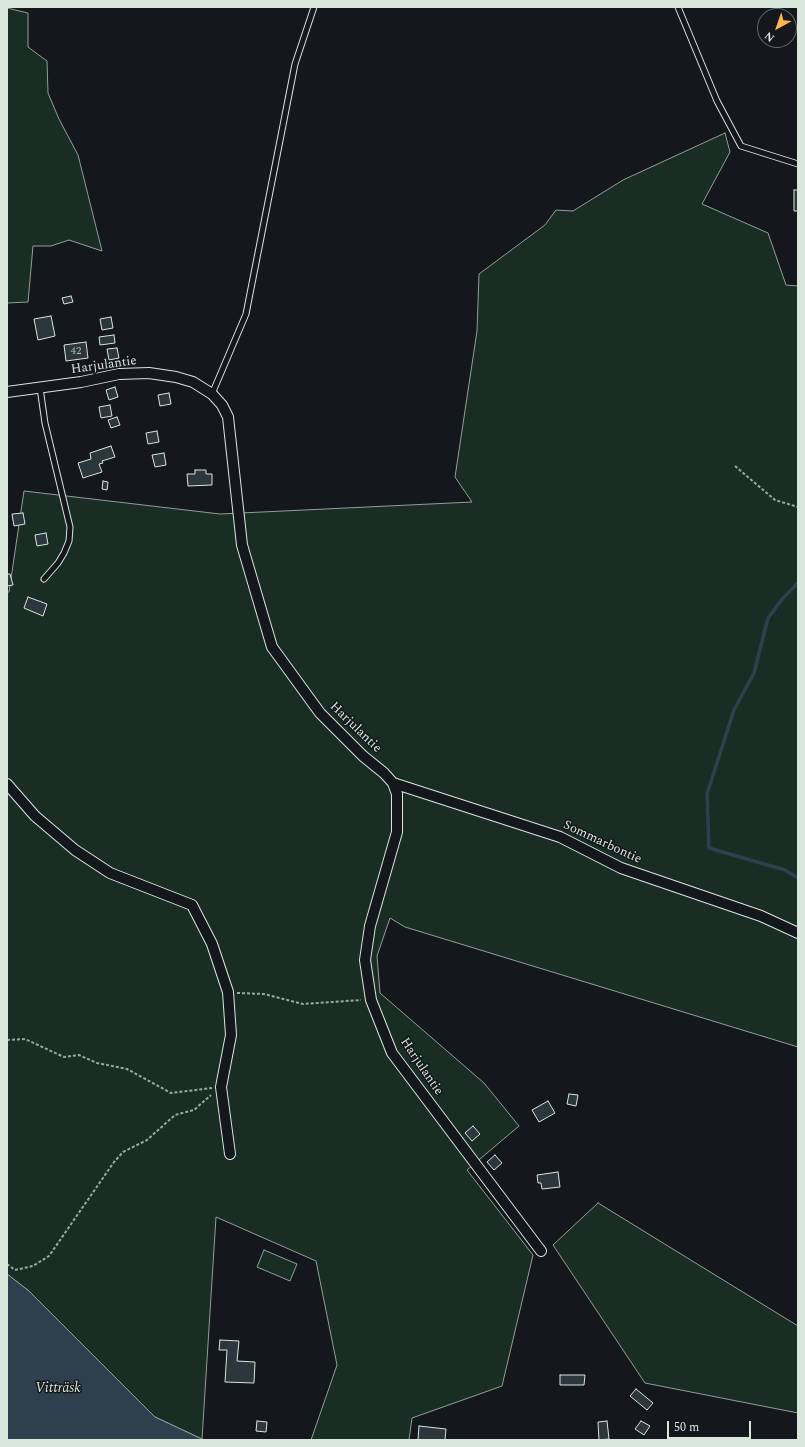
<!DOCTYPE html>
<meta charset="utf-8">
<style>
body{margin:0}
#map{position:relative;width:805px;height:1447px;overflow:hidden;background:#14181c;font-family:Spectral,serif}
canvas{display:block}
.frame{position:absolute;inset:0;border:8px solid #d8e6dc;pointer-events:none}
.north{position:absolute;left:757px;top:8px;width:40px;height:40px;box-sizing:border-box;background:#14181c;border:1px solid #626a69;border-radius:50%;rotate:220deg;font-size:11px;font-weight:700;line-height:16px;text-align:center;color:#d8e6dc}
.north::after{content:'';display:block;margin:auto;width:14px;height:18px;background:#ffb74d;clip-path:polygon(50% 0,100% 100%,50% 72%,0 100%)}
.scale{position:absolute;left:667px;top:1421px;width:84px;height:18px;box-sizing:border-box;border:2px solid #d8e6dc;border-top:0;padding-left:5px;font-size:12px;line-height:14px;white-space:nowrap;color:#d8e6dc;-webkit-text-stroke:3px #14181c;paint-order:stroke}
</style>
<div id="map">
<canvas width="805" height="1447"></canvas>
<div class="frame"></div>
<div class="north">N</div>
<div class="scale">50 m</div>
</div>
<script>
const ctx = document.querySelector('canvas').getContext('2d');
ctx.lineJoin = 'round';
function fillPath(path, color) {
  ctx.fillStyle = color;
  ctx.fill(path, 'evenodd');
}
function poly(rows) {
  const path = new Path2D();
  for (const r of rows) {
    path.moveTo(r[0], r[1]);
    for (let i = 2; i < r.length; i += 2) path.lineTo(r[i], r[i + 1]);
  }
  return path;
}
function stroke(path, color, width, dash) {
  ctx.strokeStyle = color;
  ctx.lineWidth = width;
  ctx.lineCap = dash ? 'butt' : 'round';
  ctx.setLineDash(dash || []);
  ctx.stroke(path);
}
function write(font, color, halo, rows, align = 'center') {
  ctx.font = font + ' Spectral,serif';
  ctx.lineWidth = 3;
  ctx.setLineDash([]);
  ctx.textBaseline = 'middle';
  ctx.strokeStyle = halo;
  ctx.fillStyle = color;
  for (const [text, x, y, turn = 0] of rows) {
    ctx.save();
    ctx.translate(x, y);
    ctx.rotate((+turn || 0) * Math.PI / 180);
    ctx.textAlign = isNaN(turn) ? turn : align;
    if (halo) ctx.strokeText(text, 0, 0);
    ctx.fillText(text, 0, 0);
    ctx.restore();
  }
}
const green = poly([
 [7,8,28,13,28,47,47,61,48,93,59,119,78,155,102,251,69,240,51,246,33,246,28,302,7,303,7,8],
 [725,133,730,152,702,204,768,233,786,285,798,286,798,1047,405,927,390,918,377,956,380,993,484,1083,519,1126,467,1170,533,1255,502,1386,412,1418,409,1440,311,1440,337,1365,316,1261,216,1217,202,1439,155,1417,29,1291,7,1274,7,592,9,592,24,491,220,514,472,502,455,477,477,331,479,274,545,225,556,210,573,211,623,180,725,133],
 [598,1203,798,1326,798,1413,645,1383,553,1245,598,1203],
 [264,1250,297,1264,290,1281,257,1267,264,1250]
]);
fillPath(green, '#1a2d24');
stroke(green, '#939e99', 1);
const water = poly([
 [7,1274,29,1291,155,1417,204,1440,7,1440,7,1274]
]);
fillPath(water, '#2f3f4d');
stroke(water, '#939e99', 1);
stroke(poly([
 [798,583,783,598,768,618,754,673,734,710,707,794,709,848,785,870,798,878]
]), '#2f3f4d', 3.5);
const building = poly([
 [794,190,798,190,798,211,794,211,794,190],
 [71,296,73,302,64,304,62,298,71,296],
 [51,316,55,336,38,340,34,319,51,316],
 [111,317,113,328,102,330,100,319,111,317],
 [114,335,115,343,100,345,99,337,114,335],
 [86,342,88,358,66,361,64,345,86,342],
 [117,348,119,358,109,360,107,349,117,348],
 [115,387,118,397,109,400,106,390,115,387],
 [169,393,171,404,160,406,158,395,169,393],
 [110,405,112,416,101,418,99,407,110,405],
 [117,417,120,425,111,428,108,420,117,417],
 [157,431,159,442,148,444,146,433,157,431],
 [111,446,115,457,102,461,103,463,99,464,102,472,83,478,78,463,91,459,90,453,111,446],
 [164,453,166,465,155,467,152,455,164,453],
 [195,470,206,470,206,474,212,474,212,485,188,486,187,474,195,474,195,470],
 [103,481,108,482,107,490,102,489,103,481],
 [23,513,25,524,14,526,12,514,23,513],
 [46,533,48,544,37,546,35,535,46,533],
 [7,574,10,574,13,585,7,586,7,574],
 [28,597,47,604,43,616,24,608,28,597],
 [569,1094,578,1095,576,1106,567,1104,569,1094],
 [548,1101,555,1113,539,1122,532,1110,548,1101],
 [473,1126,480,1134,472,1141,465,1133,473,1126],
 [495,1155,502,1163,494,1170,487,1162,495,1155],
 [558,1172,560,1187,542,1189,541,1183,538,1183,537,1175,558,1172],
 [220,1340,239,1341,237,1361,255,1362,254,1383,225,1382,227,1350,219,1350,220,1340],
 [560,1375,585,1375,584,1385,560,1385,560,1375],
 [636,1389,653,1403,647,1410,630,1396,636,1389],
 [257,1421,267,1422,266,1432,256,1431,257,1421],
 [607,1421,609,1439,599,1440,598,1422,607,1421],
 [641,1421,650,1426,644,1435,635,1429,641,1421],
 [419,1426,446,1429,445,1440,418,1440,419,1426]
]);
fillPath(building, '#2c363c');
stroke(building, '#d8e6dc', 1);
const service = poly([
 [678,7,717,101,741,146,798,164],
 [40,388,45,423,70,527,69,541,64,553,58,563,44,579],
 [212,394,246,314,295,64,314,7]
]);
const minor = poly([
 [7,392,81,382,119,374,149,373,176,377,193,382,212,394,222,405,228,417,242,545,272,647,320,713,363,756,384,773,393,783,397,794,397,832,370,926,365,960,371,1000,392,1053,541,1251],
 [393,783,560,837,621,868,761,916,798,933],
 [7,784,35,816,75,850,110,873,192,905,212,944,228,992,231,1035,221,1087,230,1154]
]);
stroke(service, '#d8e6dc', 7);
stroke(minor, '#d8e6dc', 12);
stroke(poly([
 [735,466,775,500,798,507],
 [237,993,264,994,303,1004,361,1000],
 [7,1040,25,1039,64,1057,79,1055,97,1063,127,1069,171,1093,212,1088],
 [7,1264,15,1270,33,1266,49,1256,114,1162,123,1152,147,1140,175,1115,194,1110,211,1095]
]), '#9da8a2', 2, [3, 2]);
stroke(service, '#14181c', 5);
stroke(minor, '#14181c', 10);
write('11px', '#adbab4', null, [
 ["42",76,352]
]);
write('13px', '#d8e6dc', '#14181c', [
 ["Harjulantie",104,366,-8],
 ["Harjulantie",355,728,44],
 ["Sommarbontie",602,843,25],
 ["Harjulantie",421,1067,56]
]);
write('italic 14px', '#d8e6dc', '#14181c', [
 ["Vitträsk",58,1389]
]);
</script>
